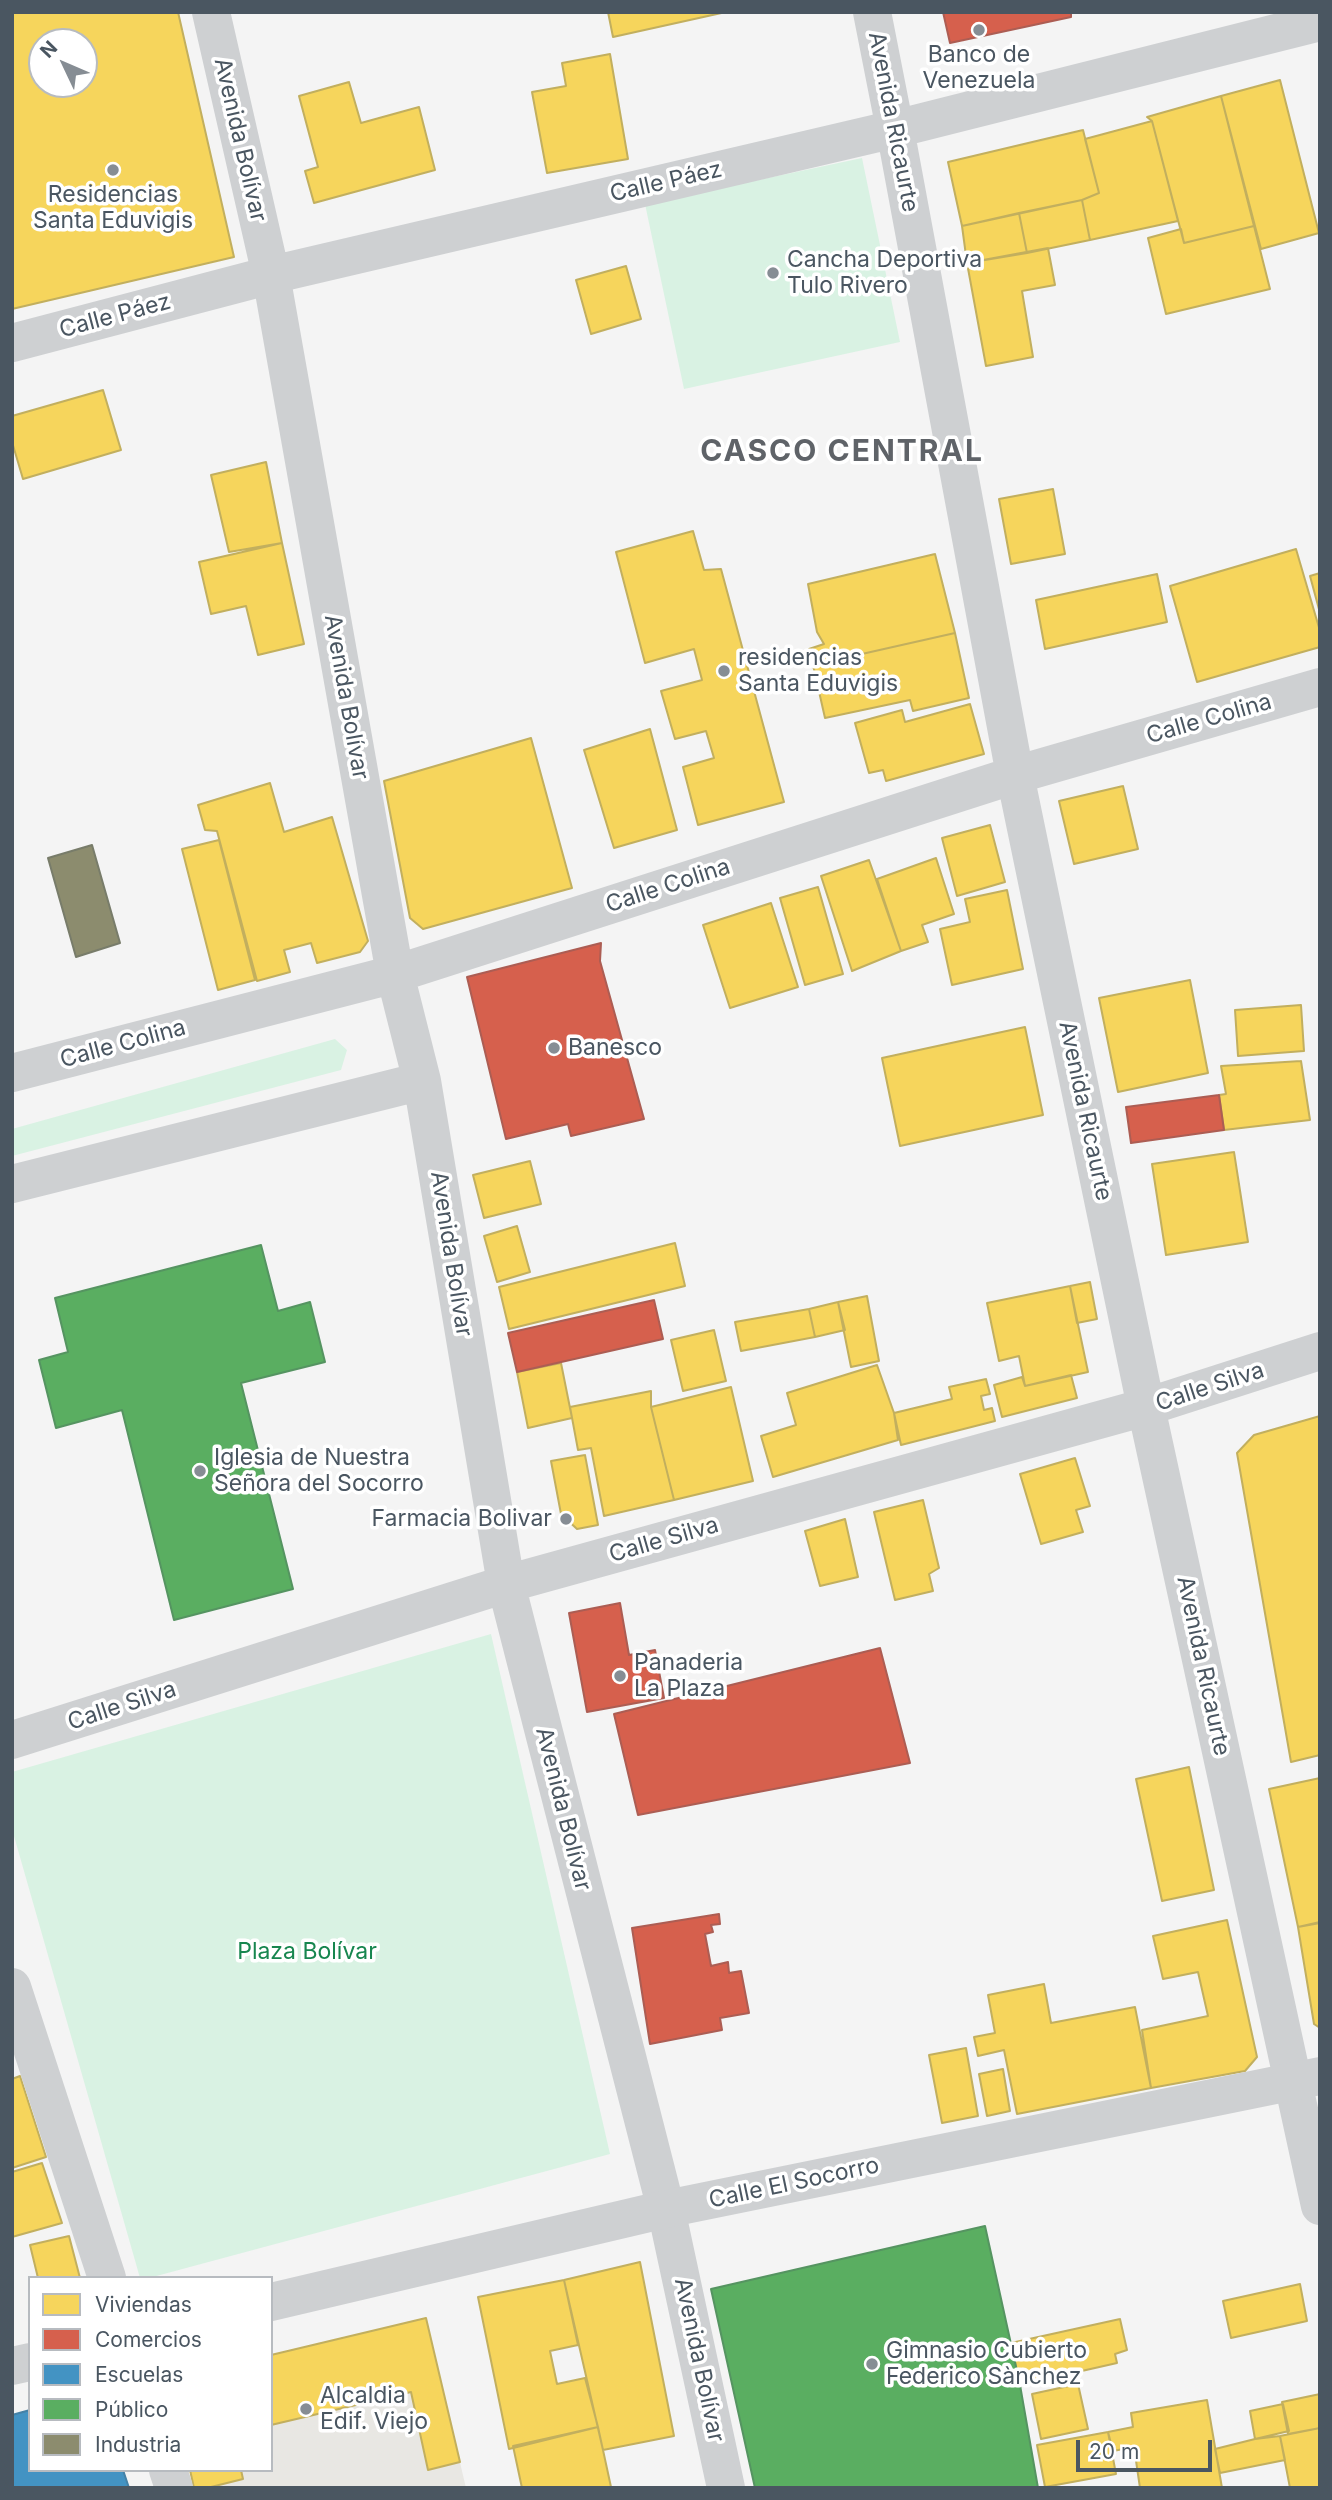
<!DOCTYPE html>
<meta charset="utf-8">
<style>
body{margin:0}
#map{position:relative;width:1332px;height:2500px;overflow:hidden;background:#f4f4f4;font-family:Inter,sans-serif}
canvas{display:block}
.frame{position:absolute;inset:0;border:14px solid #4a5661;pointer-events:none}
.legend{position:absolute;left:28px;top:2276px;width:245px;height:196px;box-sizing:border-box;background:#fff;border:2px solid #b7bbc0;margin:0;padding:9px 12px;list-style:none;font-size:21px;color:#4a5661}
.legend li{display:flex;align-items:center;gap:14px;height:35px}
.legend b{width:35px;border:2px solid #b7bbc0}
.north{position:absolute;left:28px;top:28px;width:70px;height:70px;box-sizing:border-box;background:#fff;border:2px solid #b7bbc0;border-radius:50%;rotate:314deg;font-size:19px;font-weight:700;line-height:28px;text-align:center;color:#4a5661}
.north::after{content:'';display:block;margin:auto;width:24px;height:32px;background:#868d94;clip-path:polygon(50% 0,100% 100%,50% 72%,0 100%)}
.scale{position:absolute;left:1076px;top:2440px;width:136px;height:32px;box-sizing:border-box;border:4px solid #4a5661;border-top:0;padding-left:9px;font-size:21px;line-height:24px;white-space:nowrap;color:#4a5661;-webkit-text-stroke:5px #fff;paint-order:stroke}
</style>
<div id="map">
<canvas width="1332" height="2500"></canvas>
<div class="frame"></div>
<ul class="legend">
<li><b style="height:19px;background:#f6d55c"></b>Viviendas</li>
<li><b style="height:19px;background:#d6604d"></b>Comercios</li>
<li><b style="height:19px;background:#4393c3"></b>Escuelas</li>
<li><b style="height:19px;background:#5aae61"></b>Público</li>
<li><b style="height:19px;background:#8c8c6e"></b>Industria</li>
</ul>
<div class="north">N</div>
<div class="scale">20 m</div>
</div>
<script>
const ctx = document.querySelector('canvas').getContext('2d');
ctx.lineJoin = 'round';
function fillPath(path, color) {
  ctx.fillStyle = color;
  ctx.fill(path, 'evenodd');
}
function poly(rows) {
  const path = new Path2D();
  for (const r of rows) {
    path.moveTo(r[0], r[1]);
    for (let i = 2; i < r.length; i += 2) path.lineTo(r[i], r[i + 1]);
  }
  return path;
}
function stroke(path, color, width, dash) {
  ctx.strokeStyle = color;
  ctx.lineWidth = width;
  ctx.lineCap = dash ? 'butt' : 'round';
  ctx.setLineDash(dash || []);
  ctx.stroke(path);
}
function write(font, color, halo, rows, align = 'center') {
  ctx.font = font + ' Inter,sans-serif';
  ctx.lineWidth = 7;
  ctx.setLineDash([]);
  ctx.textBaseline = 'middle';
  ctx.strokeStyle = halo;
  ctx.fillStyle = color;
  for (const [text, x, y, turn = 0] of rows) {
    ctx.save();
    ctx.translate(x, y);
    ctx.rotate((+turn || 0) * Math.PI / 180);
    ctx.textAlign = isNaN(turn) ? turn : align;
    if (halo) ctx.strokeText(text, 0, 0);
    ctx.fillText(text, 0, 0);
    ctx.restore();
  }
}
fillPath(poly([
 [426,2318,466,2488,194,2488,190,2470,271,2470,271,2355]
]), '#e8e7e3');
fillPath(poly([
 [862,158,900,342,684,389,645,204],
 [335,1039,347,1050,341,1070,12,1156,12,1129],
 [491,1634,610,2154,149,2278,140,2278,12,1829,12,1772]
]), '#d9f2e3');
const homes = poly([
 [12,12,178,12,234,257,12,309,12,12],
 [42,42,84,42,84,84,42,84,42,42],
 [608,12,726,12,613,37,608,12],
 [610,54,628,159,547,173,532,92,566,86,562,63,610,54],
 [1280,80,1319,233,1261,249,1221,96,1280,80],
 [349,82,361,123,419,107,435,170,314,203,305,171,318,167,299,96,349,82],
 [1221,96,1254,226,1184,243,1152,121,1147,117,1221,96],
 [1152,121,1178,221,1090,240,1082,200,1099,193,1085,139,1152,121],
 [1083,130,1099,193,1082,200,962,226,948,162,1083,130],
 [1082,200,1090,240,1027,253,1019,213,1082,200],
 [1019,213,1027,253,967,263,962,226,1019,213],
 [1254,226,1270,289,1166,314,1148,238,1181,229,1184,243,1254,226],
 [1048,248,1055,285,1022,291,1033,357,986,366,967,263,1048,248],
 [626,266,641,319,591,334,576,280,626,266],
 [103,390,121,450,23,479,12,442,12,416,103,390],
 [266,462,282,543,229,552,211,475,266,462],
 [1053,489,1065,554,1011,564,999,499,1053,489],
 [693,531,704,570,721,569,784,802,698,825,683,767,714,758,706,731,675,739,661,691,702,680,694,649,645,663,616,552,693,531],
 [282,543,304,644,258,655,246,606,211,614,199,562,282,543],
 [1296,549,1320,631,1320,647,1197,682,1170,586,1296,549],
 [935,554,955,633,813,665,809,649,824,644,817,632,808,584,935,554],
 [1320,573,1320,613,1310,576,1320,573],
 [1157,574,1167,622,1045,649,1036,600,1157,574],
 [955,633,969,698,913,711,910,700,825,718,813,665,955,633],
 [970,704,984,754,886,781,883,770,869,773,855,723,902,710,905,722,970,704],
 [650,729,677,830,614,848,584,750,650,729],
 [531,738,572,888,423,929,410,918,384,781,531,738],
 [270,783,284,832,332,817,368,941,360,952,317,963,311,943,284,950,290,972,257,981,217,831,205,830,198,805,270,783],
 [1123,786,1138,849,1074,864,1059,801,1123,786],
 [990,825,1005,882,957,896,942,838,990,825],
 [219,840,255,980,218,990,182,849,219,840],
 [936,858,954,914,922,925,928,942,901,951,877,879,936,858],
 [869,860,901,951,852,971,821,876,869,860],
 [818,887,843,974,805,985,780,898,818,887],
 [1007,890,1023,969,952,985,940,929,970,922,965,899,1007,890],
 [771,903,798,987,730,1008,703,925,771,903],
 [1190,980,1208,1073,1118,1092,1099,998,1190,980],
 [1301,1005,1304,1051,1238,1056,1235,1010,1301,1005],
 [1025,1027,1043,1115,900,1146,882,1058,1025,1027],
 [1301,1061,1310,1120,1224,1130,1219,1095,1226,1094,1221,1066,1301,1061],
 [1234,1152,1248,1242,1166,1255,1152,1164,1234,1152],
 [530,1161,541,1204,484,1218,473,1175,530,1161],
 [517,1226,530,1272,497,1282,484,1236,517,1226],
 [675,1243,685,1286,509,1329,499,1287,675,1243],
 [1090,1282,1097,1319,1077,1323,1070,1286,1090,1282],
 [1070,1286,1088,1372,1025,1386,1019,1356,999,1361,987,1303,1070,1286],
 [867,1296,879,1361,851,1367,838,1302,867,1296],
 [838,1302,845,1330,815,1337,809,1309,838,1302],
 [809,1309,815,1337,741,1351,735,1322,809,1309],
 [714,1330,726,1381,683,1391,671,1340,714,1330],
 [561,1363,572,1418,528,1428,517,1372,561,1363],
 [877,1365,894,1413,898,1440,773,1477,761,1436,796,1425,787,1393,877,1365],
 [1071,1375,1077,1398,1002,1417,994,1385,1022,1377,1025,1386,1071,1375],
 [986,1379,990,1394,981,1396,984,1410,992,1408,995,1421,901,1445,894,1413,952,1399,949,1387,986,1379],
 [731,1387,753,1481,674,1500,651,1407,731,1387],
 [651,1391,651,1407,674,1500,604,1516,591,1448,578,1450,570,1407,651,1391],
 [1320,1416,1320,1755,1291,1762,1237,1453,1254,1435,1320,1416],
 [585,1455,598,1525,577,1529,561,1514,551,1461,585,1455],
 [1075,1458,1090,1506,1076,1510,1083,1532,1041,1544,1020,1474,1075,1458],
 [923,1500,939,1568,929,1574,933,1591,895,1600,874,1512,923,1500],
 [845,1519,858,1577,820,1586,805,1531,845,1519],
 [1189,1767,1214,1890,1162,1901,1136,1779,1189,1767],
 [1320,1778,1320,1922,1298,1927,1269,1789,1320,1778],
 [1227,1920,1257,2057,1245,2071,1151,2088,1142,2030,1208,2016,1198,1972,1163,1979,1153,1936,1227,1920],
 [1320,1923,1320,2028,1314,2024,1298,1927,1320,1923],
 [1044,1984,1051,2023,1135,2007,1151,2088,1017,2114,1004,2050,978,2056,974,2037,995,2033,988,1995,1044,1984],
 [966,2048,978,2116,942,2123,929,2055,966,2048],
 [1003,2069,1010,2111,987,2116,979,2074,1003,2069],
 [20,2076,46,2157,12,2168,12,2079,20,2076],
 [42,2163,62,2223,12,2237,12,2172,42,2163],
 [69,2236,80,2278,38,2278,30,2245,69,2236],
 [640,2262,674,2436,603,2450,564,2280,640,2262],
 [564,2280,578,2345,550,2351,557,2384,585,2378,598,2427,509,2449,478,2297,564,2280],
 [1300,2284,1307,2321,1231,2338,1223,2301,1300,2284],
 [426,2318,460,2462,428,2470,411,2392,271,2425,271,2355,426,2318],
 [1120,2319,1127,2350,1115,2354,1117,2363,1020,2385,1011,2343,1120,2319],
 [1078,2384,1088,2429,1041,2439,1032,2394,1078,2384],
 [1320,2394,1320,2428,1288,2434,1282,2402,1320,2394],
 [1207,2400,1222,2488,1140,2488,1134,2447,1113,2451,1108,2432,1133,2427,1131,2413,1207,2400],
 [1283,2404,1289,2431,1255,2439,1250,2411,1283,2404],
 [598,2427,611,2487,522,2488,513,2446,598,2427],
 [1320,2428,1320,2488,1290,2488,1280,2436,1320,2428],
 [1108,2432,1116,2474,1045,2487,1037,2445,1108,2432],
 [1280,2436,1285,2460,1220,2473,1215,2449,1255,2439,1280,2436],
 [190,2470,241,2470,243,2479,207,2488,194,2488,190,2470]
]);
fillPath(homes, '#f6d55c');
stroke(homes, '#c2af5e', 2);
const shops = poly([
 [943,12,1071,12,1071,17,950,43,943,12],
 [601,943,600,961,644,1119,571,1136,568,1124,506,1139,467,977,601,943],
 [1219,1095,1224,1130,1131,1143,1126,1107,1219,1095],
 [654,1300,663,1339,517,1372,508,1333,654,1300],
 [620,1603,629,1655,655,1650,664,1698,587,1712,569,1613,620,1603],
 [880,1648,910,1763,638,1815,614,1714,880,1648],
 [719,1914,720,1924,711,1925,713,1932,705,1934,711,1966,728,1962,729,1973,741,1971,749,2013,720,2018,722,2030,650,2044,632,1928,719,1914]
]);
fillPath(shops, '#d6604d');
stroke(shops, '#ac5d53', 2);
const schools = poly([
 [30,2410,30,2470,123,2470,129,2488,12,2488,12,2415,30,2410]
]);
fillPath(schools, '#4393c3');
stroke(schools, '#4581a6', 2);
const public = poly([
 [261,1245,278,1311,310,1302,325,1362,241,1383,293,1589,174,1620,122,1410,56,1428,39,1360,68,1352,55,1298,261,1245],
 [985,2226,1020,2385,1038,2488,755,2488,711,2289,985,2226]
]);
fillPath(public, '#5aae61');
stroke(public, '#559461', 2);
const industry = poly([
 [92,845,120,943,76,957,48,858,92,845]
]);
fillPath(industry, '#8c8c6e');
stroke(industry, '#787c6a', 2);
stroke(poly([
 [211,12,271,275,395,974,422,1081,506,1584,666,2209,726,2488],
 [872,12,895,129,1015,775,1146,1407,1320,2206],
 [12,343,271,275,895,129,1320,22],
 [12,1073,395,974,1015,775,1320,687],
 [12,1184,422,1081],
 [12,1740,506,1584,1146,1407,1320,1351],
 [12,1987,107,2278],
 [168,2470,174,2488]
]), '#ced0d2', 38);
stroke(poly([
 [271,2302,666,2209,1320,2076],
 [12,2366,30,2362]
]), '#ced0d2', 38);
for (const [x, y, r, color] of [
 [979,30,7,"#868d94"],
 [113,170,7,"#868d94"],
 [773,273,7,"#868d94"],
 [724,671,7,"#868d94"],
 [554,1048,7,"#868d94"],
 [200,1471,7,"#868d94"],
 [566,1519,7,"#868d94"],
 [620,1676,7,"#868d94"],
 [872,2364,7,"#868d94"],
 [306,2409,7,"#868d94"]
]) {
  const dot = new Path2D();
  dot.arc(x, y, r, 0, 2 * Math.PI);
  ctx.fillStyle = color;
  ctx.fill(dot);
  stroke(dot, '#fff', 2.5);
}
write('23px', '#4a5661', '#fff', [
 ["Banco de",979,55,"center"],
 ["Venezuela",979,81,"center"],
 ["Residencias",113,195,"center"],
 ["Santa Eduvigis",113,221,"center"],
 ["Cancha Deportiva",787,260],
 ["Tulo Rivero",787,286],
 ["residencias",738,658],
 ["Santa Eduvigis",738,684],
 ["Banesco",568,1048],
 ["Iglesia de Nuestra",214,1458],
 ["Señora del Socorro",214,1484],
 ["Farmacia Bolivar",552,1519,"right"],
 ["Panaderia",634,1663],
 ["La Plaza",634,1689],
 ["Gimnasio Cubierto",886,2351],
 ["Federico Sànchez",886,2377],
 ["Alcaldia",320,2396],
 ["Edif. Viejo",320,2422]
], 'left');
write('23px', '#4a5661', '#fff', [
 ["Avenida Ricaurte",893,122,79],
 ["Avenida Bolívar",240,140,77],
 ["Calle Páez",666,182,-13],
 ["Calle Páez",115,316,-15],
 ["Avenida Bolívar",346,697,80],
 ["Calle Colina",1209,719,-16],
 ["Calle Colina",668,886,-18],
 ["Calle Colina",123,1044,-15],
 ["Avenida Ricaurte",1085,1111,78],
 ["Avenida Bolívar",451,1254,81],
 ["Calle Silva",1210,1387,-18],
 ["Calle Silva",664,1540,-16],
 ["Avenida Ricaurte",1203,1666,78],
 ["Calle Silva",122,1706,-18],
 ["Avenida Bolívar",563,1809,76],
 ["Calle El Socorro",794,2183,-12],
 ["Avenida Bolívar",699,2360,78]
]);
write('23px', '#17864f', '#fff', [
 ["Plaza Bolívar",307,1952]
]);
ctx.letterSpacing = '2px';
write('bold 30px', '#5f6368', '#fff', [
 ["CASCO CENTRAL",842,452]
]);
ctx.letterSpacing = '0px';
</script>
